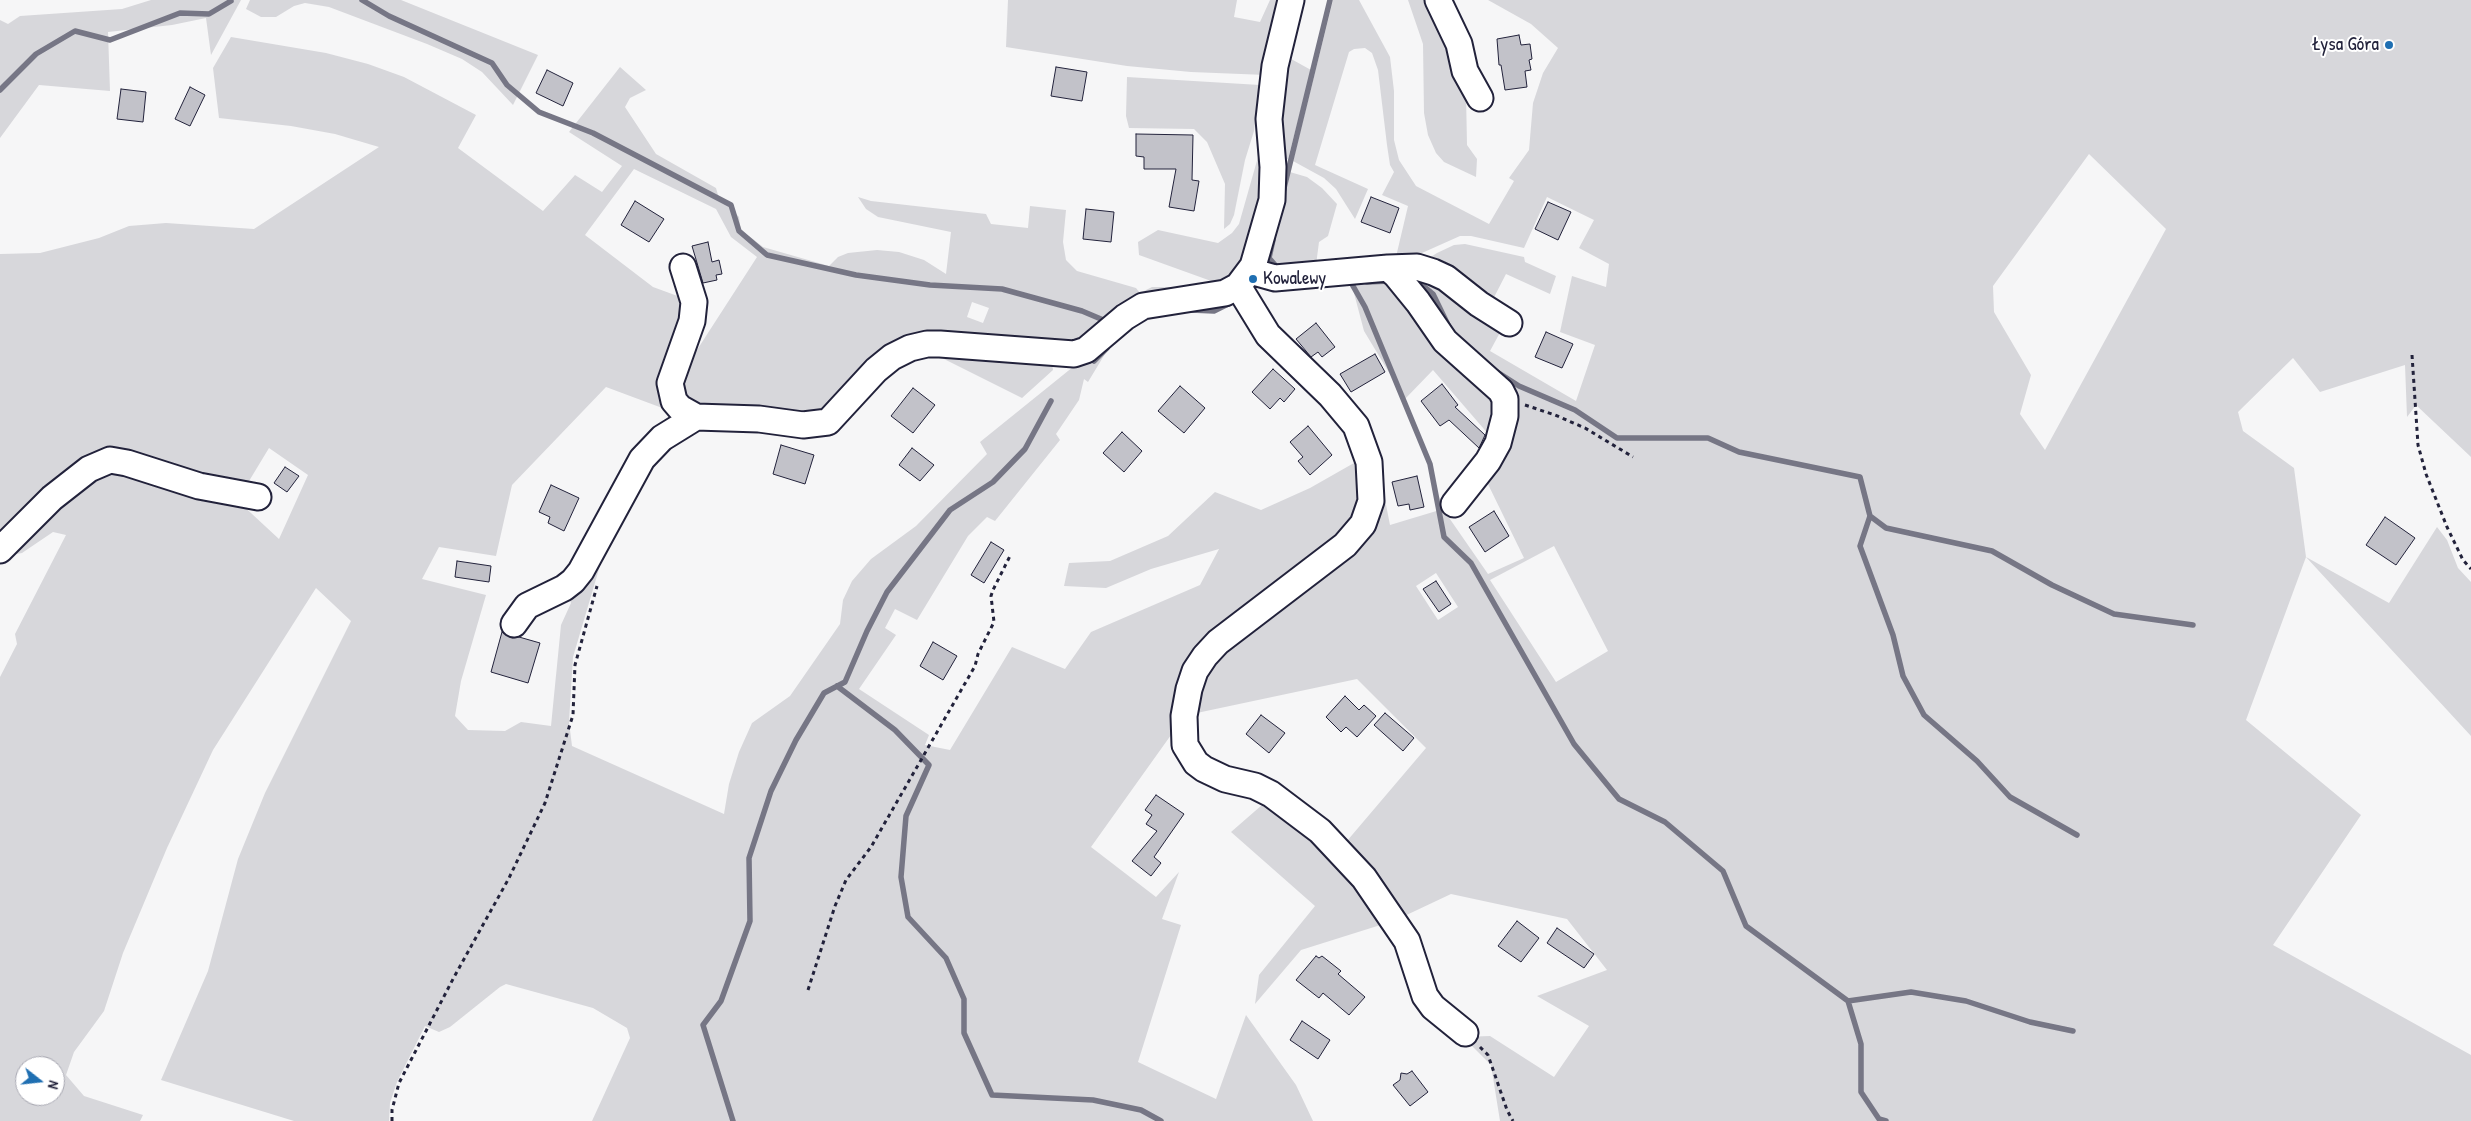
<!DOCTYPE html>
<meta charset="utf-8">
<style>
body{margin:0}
#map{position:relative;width:2471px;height:1121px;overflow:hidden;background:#f6f6f7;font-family:"Patrick Hand",sans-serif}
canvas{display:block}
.north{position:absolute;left:15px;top:1056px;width:50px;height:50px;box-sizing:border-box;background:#fff;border:1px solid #a7a7b1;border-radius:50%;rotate:106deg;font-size:14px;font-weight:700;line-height:20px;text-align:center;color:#22223b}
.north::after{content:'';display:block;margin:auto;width:18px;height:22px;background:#1f6fb2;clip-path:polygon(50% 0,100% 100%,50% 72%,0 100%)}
</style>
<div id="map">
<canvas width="2471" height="1121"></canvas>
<div class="north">N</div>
</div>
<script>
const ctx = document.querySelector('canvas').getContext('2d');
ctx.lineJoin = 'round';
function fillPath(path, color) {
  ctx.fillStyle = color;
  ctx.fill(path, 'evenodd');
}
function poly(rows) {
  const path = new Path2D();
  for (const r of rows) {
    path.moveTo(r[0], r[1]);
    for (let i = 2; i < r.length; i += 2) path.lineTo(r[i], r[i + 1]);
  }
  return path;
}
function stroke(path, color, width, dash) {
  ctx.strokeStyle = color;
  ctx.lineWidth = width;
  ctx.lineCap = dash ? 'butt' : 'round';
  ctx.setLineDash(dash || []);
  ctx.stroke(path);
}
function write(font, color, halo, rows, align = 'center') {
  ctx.font = font + ' "Patrick Hand",sans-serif';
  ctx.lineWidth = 4;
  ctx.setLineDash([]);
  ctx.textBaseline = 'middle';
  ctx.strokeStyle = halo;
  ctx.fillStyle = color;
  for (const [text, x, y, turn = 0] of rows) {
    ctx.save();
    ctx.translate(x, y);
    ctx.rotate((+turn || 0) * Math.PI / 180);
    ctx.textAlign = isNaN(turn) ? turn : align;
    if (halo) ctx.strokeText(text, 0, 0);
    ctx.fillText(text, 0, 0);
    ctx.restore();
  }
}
fillPath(poly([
 [151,0,241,0,211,55,206,18,172,25,108,32,110,91,39,85,0,138,0,20,8,24,20,16,122,9],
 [250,0,401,0,538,55,513,105,482,72,462,59,427,44,329,7,305,3,294,6,276,17,261,17,246,9],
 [1008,0,1237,0,1234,17,1260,22,1270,0,1282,0,1266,75,1191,72,1127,66,1006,47],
 [1333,0,1359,0,1390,57,1394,91,1394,140,1399,160,1416,186,1489,224,1514,181,1509,178,1529,150,1533,103,1543,73,1558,48,1531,24,1488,0,2471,0,2471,457,2416,405,2407,417,2405,365,2320,392,2293,358,2238,412,2243,431,2294,468,2306,557,2389,603,2437,527,2447,540,2458,568,2471,582,2471,736,2306,557,2246,720,2361,815,2273,945,2471,1055,2471,1121,1500,1121,1491,1065,1463,1037,1490,1036,1554,1077,1589,1026,1537,996,1607,970,1567,919,1451,894,1398,919,1341,848,1426,748,1357,679,1192,714,1194,696,1216,651,1348,548,1380,474,1390,525,1443,509,1488,574,1524,558,1485,478,1511,400,1407,282,1418,271,1503,327,1490,351,1576,401,1595,345,1560,332,1572,276,1606,287,1609,264,1579,248,1594,220,1547,197,1524,248,1471,236,1460,236,1413,257,1395,261,1408,206,1382,195,1394,172,1390,165,1387,145,1378,70,1372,53,1365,48,1354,49,1349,52,1315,165,1368,189,1355,219,1336,189,1324,178,1293,161],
 [2089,154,2166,229,2045,450,2020,414,2031,375,1994,312,1993,286],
 [1554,546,1608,651,1556,682,1490,580],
 [1436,573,1458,607,1438,620,1416,586],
 [1408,0,1429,0,1466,94,1467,145,1477,159,1476,177,1444,162,1436,153,1428,135,1424,113,1423,44],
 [231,37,326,53,368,64,404,77,476,115,458,148,543,211,575,175,602,192,622,166,569,132,620,67,646,90,630,98,625,107,656,154,716,188,718,195,739,217,741,233,749,236,763,247,829,266,838,257,848,253,877,250,899,252,924,260,946,274,951,232,878,217,866,209,858,197,871,201,986,214,991,224,1028,228,1030,206,1066,210,1063,242,1066,260,1077,271,1136,288,1140,293,1152,287,1200,287,1214,291,1147,299,1128,308,1088,343,1071,348,1048,349,957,338,935,338,911,342,880,363,825,417,701,410,681,400,677,394,676,380,682,365,686,367,757,257,731,237,716,209,634,169,585,235,653,287,683,298,684,317,682,336,665,385,665,395,673,412,606,387,512,485,496,556,439,547,422,579,486,595,461,681,455,716,468,730,505,731,521,722,551,726,561,625,571,603,568,595,572,592,604,538,599,569,573,657,569,722,572,746,724,814,729,784,739,752,752,723,790,696,840,624,843,600,852,581,871,559,916,526,987,454,980,442,1120,329,1088,382,1084,379,1079,400,1056,434,1060,440,995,521,987,517,968,536,917,620,895,609,885,628,896,635,859,689,929,735,925,745,950,750,1012,647,1065,669,1091,632,1200,585,1219,549,1151,569,1106,588,1064,586,1069,563,1110,561,1168,536,1215,492,1261,510,1310,488,1361,459,1366,485,1366,505,1354,526,1336,545,1222,632,1196,659,1186,684,1181,721,1091,847,1156,897,1179,872,1162,919,1181,925,1138,1062,1216,1099,1246,1015,1296,1085,1313,1121,592,1121,630,1038,627,1028,593,1008,506,984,500,987,450,1027,439,1032,425,1026,397,1082,390,1103,389,1121,294,1121,161,1080,208,971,238,859,265,793,351,621,316,588,213,750,167,848,123,953,104,1011,74,1052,66,1075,84,1096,143,1115,140,1121,0,1121,0,677,17,644,15,634,66,535,53,532,22,553,0,557,37,514,87,475,102,466,120,465,238,501,279,539,308,475,269,448,243,491,207,484,125,458,112,456,97,459,28,514,0,544,0,254,40,253,99,238,129,226,166,223,254,229,379,147,335,134,291,126,219,118,213,68],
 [972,302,989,308,983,323,967,317],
 [25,1066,55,1066,55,1096,25,1096],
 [1284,55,1311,70,1288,159,1278,158],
 [1127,77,1260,85,1254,131,1245,160,1234,215,1230,224,1224,229,1225,184,1207,142,1194,129,1129,128,1126,116],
 [1262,143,1265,171,1250,247,1225,286,1139,255,1138,242,1158,230,1218,243,1232,233,1239,224],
 [1283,170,1307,177,1322,188,1337,204,1328,236,1319,242,1316,265,1310,269,1264,264],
 [1465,244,1524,257,1525,262,1556,276,1550,294,1506,274,1489,307,1418,265,1437,253,1454,245],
 [1385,277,1496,390,1496,443,1433,370,1405,399,1364,331,1350,278],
 [928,351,1052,363,1053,370,1022,398],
 [1270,798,1301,821,1390,922,1301,950,1255,1004,1259,975,1315,906,1231,832]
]), '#d7d7db');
stroke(poly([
 [362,0,389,16,492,63,507,85,539,112,593,133,731,205,739,231,767,255,856,275,930,285,1002,289,1082,311,1108,322],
 [0,90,36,54,75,31,110,40,180,13,209,14,231,1],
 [1283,192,1330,0],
 [1273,240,1269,258,1276,266,1280,267],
 [1349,279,1365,307,1430,464,1444,537,1471,563,1574,744,1619,799,1665,822,1723,871,1746,926,1848,1001,1911,992,1966,1001,2030,1022,2073,1031],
 [1410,279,1415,279,1433,294,1449,327],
 [1367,282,1390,281],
 [1191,310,1214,311,1230,303],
 [1094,361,1107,348],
 [1494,370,1519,386,1575,410,1617,438,1708,438,1739,452,1860,477,1870,516,1886,528,1992,551,2052,585,2114,614,2193,625],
 [1870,516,1860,546,1893,635,1903,676,1924,715,1977,761,2010,797,2077,835],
 [837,686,895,730,929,765,906,816,901,877,908,917,946,958,964,999,964,1033,992,1095,1093,1100,1141,1110,1161,1121],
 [1848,1001,1861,1044,1861,1092,1879,1119,1886,1121],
 [733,1121,703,1025,721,1001,750,921,749,858,771,791,796,740,824,693,845,682,867,631,887,592,950,510,993,482,1025,449,1051,401]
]), '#767685', 5.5);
const building = poly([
 [1519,35,1521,45,1530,44,1532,59,1529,60,1531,70,1525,71,1527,87,1505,90,1501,65,1499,65,1497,39,1519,35],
 [1056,67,1087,72,1082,101,1051,96,1056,67],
 [547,70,573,83,563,106,536,93,547,70],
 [190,87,205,95,190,126,175,119,190,87],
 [121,89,146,92,143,122,117,119,121,89],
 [1136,134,1193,135,1192,180,1199,181,1194,211,1169,207,1176,169,1144,169,1144,157,1136,156,1136,134],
 [1371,197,1399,208,1390,233,1361,222,1371,197],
 [635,201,664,219,649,242,621,225,635,201],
 [1548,202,1571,212,1558,240,1535,229,1548,202],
 [1086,209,1114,212,1111,242,1083,239,1086,209],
 [708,242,712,262,719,260,722,274,716,275,717,280,703,283,692,246,708,242],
 [1316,323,1335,347,1322,357,1318,352,1311,357,1296,339,1316,323],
 [1546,332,1573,344,1562,368,1535,357,1546,332],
 [1375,354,1385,372,1351,392,1340,374,1375,354],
 [1273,369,1295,389,1284,402,1280,398,1270,409,1252,392,1273,369],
 [1442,384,1458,405,1455,407,1485,435,1479,448,1449,420,1440,426,1421,401,1442,384],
 [1180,386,1205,408,1184,433,1158,411,1180,386],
 [913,388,935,405,913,433,891,416,913,388],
 [1308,426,1332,455,1310,475,1298,461,1303,457,1290,442,1308,426],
 [1122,432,1142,451,1124,472,1103,453,1122,432],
 [781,445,814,455,805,484,773,474,781,445],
 [912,448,934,465,920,481,899,465,912,448],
 [285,467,299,476,287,492,274,483,285,467],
 [1417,476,1424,507,1410,510,1409,504,1398,506,1392,482,1417,476],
 [551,485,579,498,564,531,548,523,550,517,539,512,551,485],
 [1494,511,1509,536,1485,552,1469,527,1494,511],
 [2385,517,2415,538,2396,565,2366,545,2385,517],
 [991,542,1004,550,984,583,971,575,991,542],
 [457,561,491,566,489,582,455,577,457,561],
 [1436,581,1451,604,1439,612,1423,589,1436,581],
 [502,632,512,638,519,637,540,643,528,683,491,672,502,632],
 [933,642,957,656,943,680,920,666,933,642],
 [1345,696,1359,710,1364,705,1376,716,1357,737,1346,727,1341,732,1326,717,1345,696],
 [1385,713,1414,738,1403,751,1374,725,1385,713],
 [1261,715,1285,733,1269,753,1246,734,1261,715],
 [1156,795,1184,814,1154,857,1161,863,1151,876,1132,861,1157,831,1146,824,1152,815,1145,810,1156,795],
 [1517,921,1539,938,1521,962,1498,946,1517,921],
 [1557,928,1594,954,1584,968,1547,943,1557,928],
 [1316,956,1319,958,1322,956,1341,971,1338,974,1365,997,1349,1015,1323,993,1319,998,1296,980,1316,956],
 [1302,1021,1330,1040,1318,1059,1290,1040,1302,1021],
 [1412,1071,1428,1092,1410,1106,1393,1085,1400,1080,1401,1073,1407,1074,1412,1071]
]);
fillPath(building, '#c2c2c9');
stroke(building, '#22223b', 1);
const minor = poly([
 [1438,0,1459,44,1465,71,1480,98],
 [683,267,694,302,692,321,670,383,674,401,680,408,696,417,759,419,803,425,828,422,876,370,892,357,910,348,927,344,940,344,1074,354,1086,350,1125,317,1143,306,1225,293,1238,286,1253,266,1272,200,1273,167,1269,119,1275,66,1291,0],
 [1388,268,1417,267,1433,272,1446,278,1479,304,1509,323],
 [1250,271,1275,278,1388,268,1396,275,1418,302,1445,341,1501,391,1505,399,1505,416,1498,443,1488,461,1454,504],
 [1238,286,1268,335,1330,395,1356,426,1369,462,1371,501,1363,524,1345,545,1218,642,1205,656,1195,671,1189,689,1184,716,1185,745,1196,763,1204,769,1225,779,1255,786,1271,794,1320,831,1364,878,1407,941,1425,996,1433,1007,1465,1033],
 [0,550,52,498,89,469,110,460,127,463,199,486,258,497],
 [514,624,527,606,564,588,573,581,581,571,642,459,662,438,696,417]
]);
stroke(minor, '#22223b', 29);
stroke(poly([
 [2412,355,2418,445,2426,474,2447,527,2463,560,2471,569],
 [1525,405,1555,415,1585,428,1633,457],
 [808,990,835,906,846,880,871,847,975,666,978,654,994,622,991,596,993,590,1011,554],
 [1480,1047,1488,1055,1507,1110,1513,1121],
 [392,1121,392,1110,399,1083,453,979,509,878,545,803,573,715,575,665,597,586]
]), '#22223b', 3, [4, 4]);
stroke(minor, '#fff', 25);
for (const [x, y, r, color] of [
 [2389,45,5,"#1f6fb2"],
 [1253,279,5,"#1f6fb2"]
]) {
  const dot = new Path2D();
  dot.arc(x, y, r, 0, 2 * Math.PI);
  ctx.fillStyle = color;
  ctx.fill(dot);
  stroke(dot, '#fff', 2);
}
write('19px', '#22223b', '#fff', [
 ["Łysa Góra",2379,45],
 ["Kowalewy",1263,279,"left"]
], 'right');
</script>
